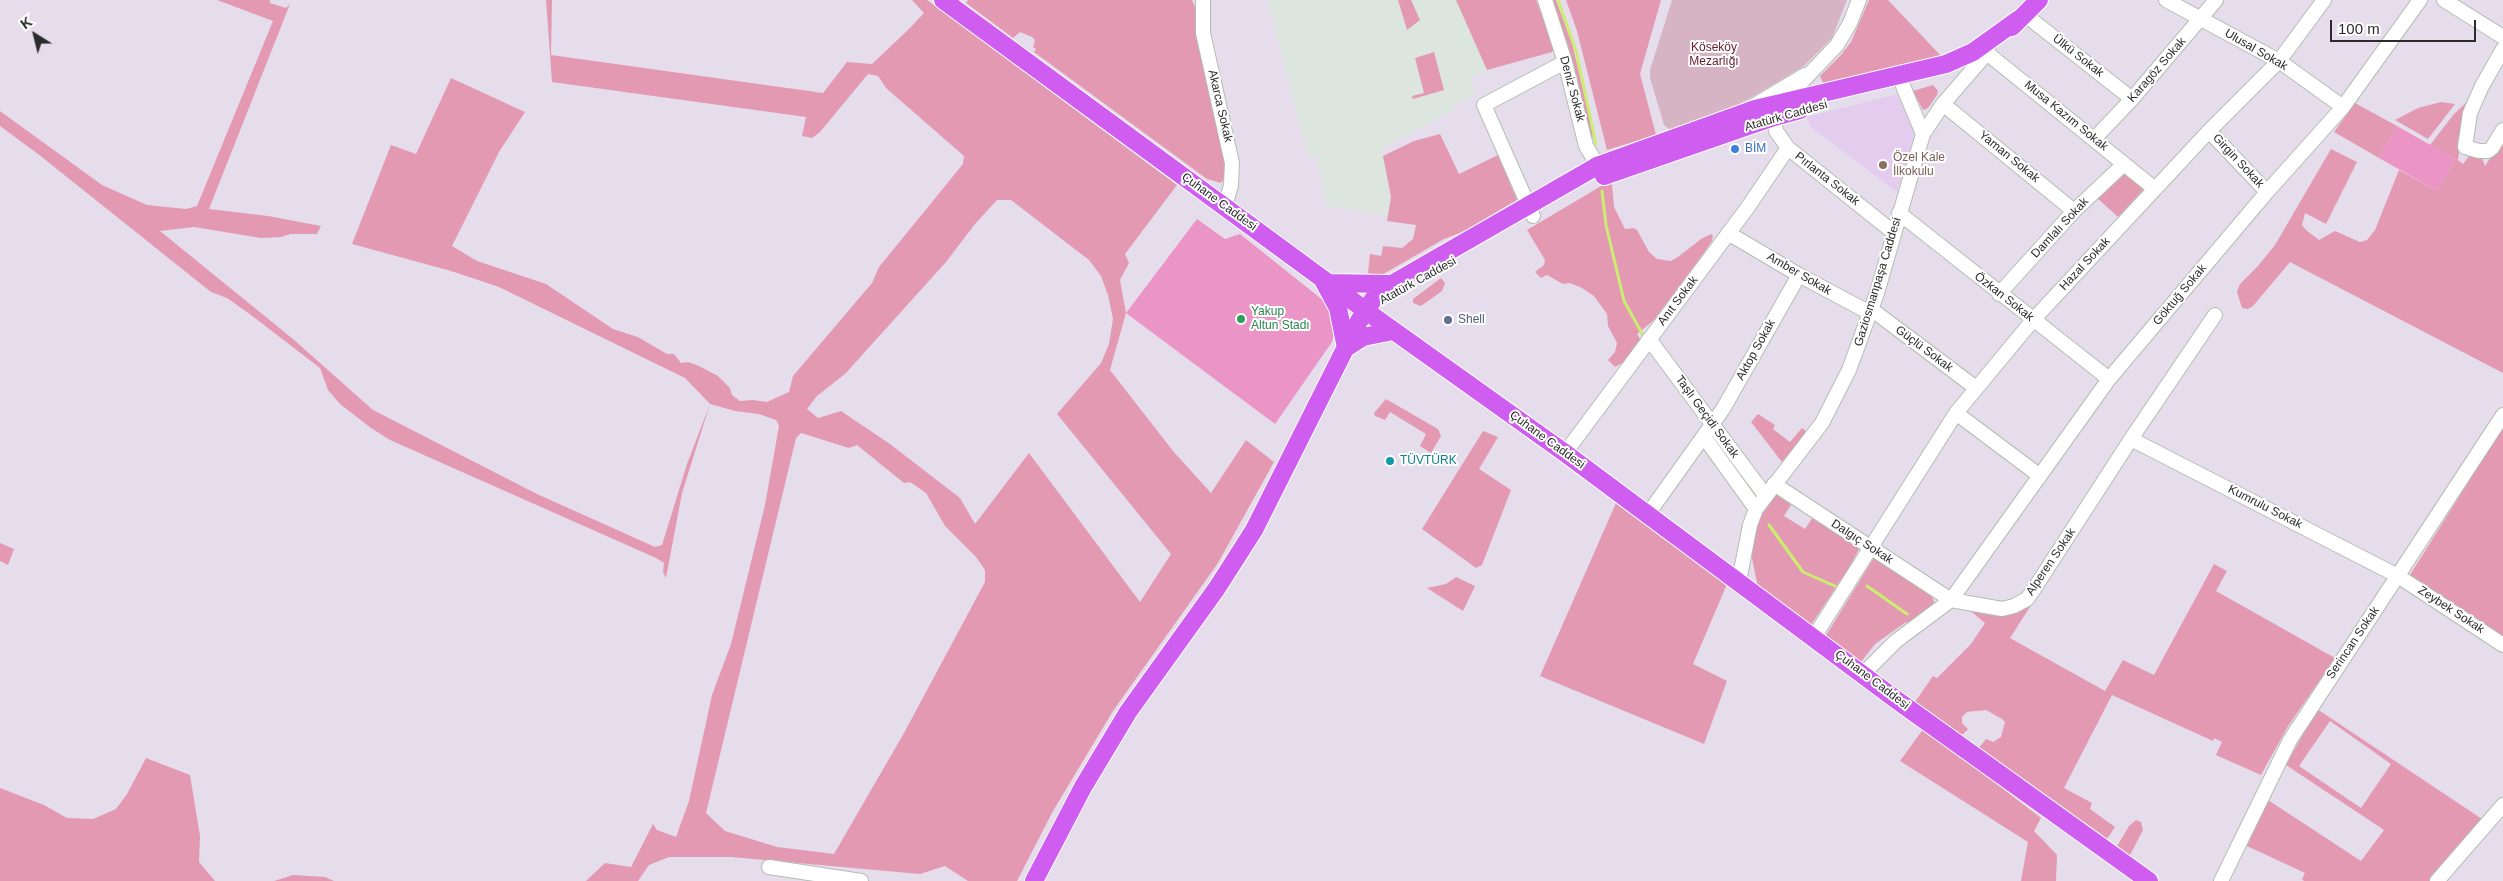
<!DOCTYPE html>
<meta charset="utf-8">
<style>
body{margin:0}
#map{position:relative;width:2503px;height:881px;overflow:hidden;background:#e6ddec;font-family:Helvetica,sans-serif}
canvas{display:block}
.north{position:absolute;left:10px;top:10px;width:50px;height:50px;-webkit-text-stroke:4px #fff;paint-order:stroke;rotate:324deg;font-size:14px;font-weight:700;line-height:20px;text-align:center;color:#2b2b2b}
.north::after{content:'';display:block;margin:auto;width:18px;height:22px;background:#2b2b2b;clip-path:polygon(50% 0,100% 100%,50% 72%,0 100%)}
.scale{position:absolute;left:2330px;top:20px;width:146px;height:22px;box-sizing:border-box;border:2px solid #2b2b2b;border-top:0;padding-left:6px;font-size:15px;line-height:18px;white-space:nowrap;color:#2b2b2b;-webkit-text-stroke:4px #fff;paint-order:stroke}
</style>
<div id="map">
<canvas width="2503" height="881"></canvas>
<div class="north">K</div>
<div class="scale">100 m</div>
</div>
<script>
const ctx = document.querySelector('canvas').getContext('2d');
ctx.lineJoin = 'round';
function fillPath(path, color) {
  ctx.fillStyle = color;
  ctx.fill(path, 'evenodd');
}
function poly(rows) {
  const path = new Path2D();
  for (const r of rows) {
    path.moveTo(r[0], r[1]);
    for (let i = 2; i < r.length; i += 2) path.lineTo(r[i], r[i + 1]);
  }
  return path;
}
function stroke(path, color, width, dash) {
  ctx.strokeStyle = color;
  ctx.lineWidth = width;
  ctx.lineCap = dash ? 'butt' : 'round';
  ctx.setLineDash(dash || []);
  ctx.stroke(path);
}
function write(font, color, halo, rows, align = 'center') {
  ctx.font = font + ' Helvetica,sans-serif';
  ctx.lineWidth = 4;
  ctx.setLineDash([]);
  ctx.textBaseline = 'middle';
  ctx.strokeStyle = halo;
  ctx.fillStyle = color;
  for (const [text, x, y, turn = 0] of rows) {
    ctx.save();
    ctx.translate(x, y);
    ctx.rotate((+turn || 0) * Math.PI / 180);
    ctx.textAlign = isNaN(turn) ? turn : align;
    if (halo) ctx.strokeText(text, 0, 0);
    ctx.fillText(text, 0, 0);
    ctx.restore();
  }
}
fillPath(poly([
 [1268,0,1465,0,1495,68,1470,78,1476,94,1452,107,1454,110,1381,149,1391,189,1388,216,1327,206,1316,156,1308,156]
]), '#dde5df');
fillPath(poly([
 [1897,94,1915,133,1897,192,1811,127,1807,117]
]), '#e3ccee');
fillPath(poly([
 [217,0,270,0,270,3,286,8,290,4,209,209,268,216,321,226,317,234,291,234,281,237,261,238,194,227,160,231,293,339,373,410,537,494,655,547,662,545,687,464,710,404,685,378,499,287,451,271,352,244,391,145,416,154,451,78,525,112,499,152,452,246,477,261,546,284,613,329,638,337,667,354,674,354,681,363,688,362,699,366,718,376,730,388,732,395,740,401,753,400,767,402,789,392,793,376,872,283,879,267,963,164,964,156,886,88,878,76,868,74,820,132,812,138,802,136,806,117,552,82,546,0,552,0,551,55,823,93,847,62,872,64,909,29,924,13,912,0,927,0,1177,185,1125,254,1129,263,1120,280,1126,313,1110,370,1173,451,1211,493,1246,440,1274,462,1218,563,1113,711,1053,811,1017,881,968,881,945,866,920,874,731,857,669,857,649,865,638,881,586,881,605,863,631,867,653,824,657,830,676,837,689,801,712,695,731,644,765,505,779,426,776,420,759,414,735,411,710,404,682,493,666,578,663,572,664,563,656,558,390,440,371,428,340,404,328,390,320,368,251,315,227,298,211,292,38,154,0,126,0,111,102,185,147,205,186,209,197,206,273,21],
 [997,200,1011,200,1089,260,1101,276,1108,295,1113,319,1109,344,1101,363,1057,414,1171,554,1140,602,1029,453,975,524,960,498,890,444,841,411,818,418,807,409,817,396,845,374,946,262,975,224],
 [801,433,849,448,857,445,904,483,910,482,926,493,945,526,976,557,985,570,985,582,904,733,834,854,777,847,725,831,706,813,796,438],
 [968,0,1192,0,1195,7,1196,25,1227,151,1225,177,1221,183,1207,179,1034,52,1036,49,1033,47,1035,40,1032,37,1020,32,1013,38,966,3],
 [1398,0,1411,0,1420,20,1407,30],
 [1456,0,1536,0,1555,48,1552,52,1487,70],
 [1550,0,1556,0,1572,43,1593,132,1592,141,1567,42],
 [1566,0,1661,0,1640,74,1656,135,1607,150,1577,31],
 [1869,0,1888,0,1943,58,1824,85,1820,76,1841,55,1851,42],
 [1434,52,1444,90,1413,99,1412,96,1424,93,1415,58],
 [1933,85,1938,91,1937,95,1928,108,1923,110,1913,91],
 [2441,102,2455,104,2428,139,2395,120,2418,108],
 [2467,102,2458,160,2463,164,2472,152,2481,155,2485,166,2503,138,2503,373,2290,262,2253,306,2248,309,2242,308,2237,292,2240,284,2258,266,2275,245,2331,149,2357,162,2326,224,2305,213,2302,225,2306,230,2319,240,2335,231,2360,242,2367,240,2375,230,2399,170,2437,191,2455,159,2430,145,2454,114],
 [2355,103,2397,126,2379,158,2334,132],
 [1440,134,1459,174,1498,155,1517,200,1465,231,1444,239,1380,276,1368,273,1370,254,1381,256,1383,246,1402,248,1413,239,1416,225,1387,221,1391,197,1383,156,1414,141],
 [2123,171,2144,189,2118,217,2095,196],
 [1608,182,1612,185,1614,207,1625,229,1634,228,1637,230,1649,252,1657,259,1671,261,1678,257,1701,239,1711,234,1713,236,1712,241,1703,254,1654,320,1637,334,1643,344,1624,362,1615,367,1608,360,1615,352,1617,343,1608,326,1607,314,1594,296,1582,288,1570,283,1563,284,1547,275,1541,278,1535,272,1544,265,1545,260,1527,230],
 [1441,278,1445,283,1442,291,1421,306,1413,303,1413,299],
 [1386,399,1438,429,1441,436,1431,453,1420,446,1426,434,1390,412,1385,420,1375,416,1374,413],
 [1758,414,1775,425,1773,429,1790,442,1802,428,1807,432,1782,462,1751,422],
 [2503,427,2503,651,2403,586],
 [1483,431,1498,437,1479,469,1511,490,1482,565,1476,568,1422,529],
 [1777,494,1792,503,1784,516,1805,529,1813,517,1859,549,1850,566,1811,625,1758,588,1750,548,1751,539,1759,518],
 [1616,503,1727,584,1693,664,1727,681,1704,744,1540,676],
 [2091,512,2010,638,2105,691,2123,660,2154,675,2214,564,2227,571,2216,591,2335,658,2288,726,2261,775,2216,755,2222,742,2214,738,2213,741,2112,695,2064,788,2092,803,2090,809,2115,827,2107,839,2102,839,1978,749,1986,739,1993,742,2001,737,2005,722,2002,719,1986,710,1967,712,1962,717,1962,723,1968,729,1961,736,1914,706,1915,702,1933,676,1937,678,1971,644,1985,623,1967,608,1995,615,2013,614,2024,609,2030,603],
 [0,543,14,549,8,565,0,561],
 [1875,556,1931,594,1935,605,1908,625,1906,622,1875,644,1861,662,1825,637],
 [1456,577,1475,586,1463,611,1427,588,1446,584],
 [2317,709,2482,819,2431,881,2304,881,2302,879,2305,873,2247,846,2268,800,2361,861,2384,830,2286,765],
 [2330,721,2391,764,2361,808,2299,766],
 [1924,728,2041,818,2034,831,2057,855,2056,881,2021,881,2028,842,1900,761],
 [146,758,190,775,200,836,199,862,215,881,0,881,0,788,44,805,67,818,93,819,116,809,127,794],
 [2136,820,2141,822,2143,830,2129,857,2116,848,2129,826],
 [293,875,325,877,334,881,274,881]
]), '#e399b2');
fillPath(poly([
 [1672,0,1847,0,1832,38,1804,66,1735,107,1670,130,1664,125,1650,78,1650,70]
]), '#d6b4c4');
fillPath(poly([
 [2397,126,2455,159,2437,191,2379,158],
 [1197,219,1225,239,1240,234,1329,305,1336,327,1332,342,1275,424,1126,313]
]), '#ea95c5');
stroke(poly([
 [1558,0,1576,51,1596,144],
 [1602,191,1606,225,1624,301,1643,335],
 [1734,465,1753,491],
 [1769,525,1803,572,1837,587],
 [1867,586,1907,614]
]), '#ccee70', 3);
const minor = poly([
 [1203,0,1203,33,1232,163,1231,185,1225,207],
 [1545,0,1565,62,1586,146,1602,173],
 [2166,0,2279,61,2343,107],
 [2444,0,2503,37],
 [2024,14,2132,99],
 [1989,44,1987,53,2155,189],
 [2503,49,2482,86,2470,113,2465,147,2479,151,2488,151,2492,148,2503,130],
 [1903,86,1923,134],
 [1943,104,2074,211],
 [1753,106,1805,75],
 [1772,108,1776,131,1788,148,1893,232],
 [1802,109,1798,93,1800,84,1837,45,1850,23,1859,0],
 [2209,131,2267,192],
 [2095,138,2132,99,2216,0],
 [1899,213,2109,379],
 [1533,216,1484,105,1565,62],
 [1728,233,1799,275,1870,313],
 [1999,294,2074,211,2124,164],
 [1871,309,1976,388],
 [1649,339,1765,495],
 [1956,413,2040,476],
 [1704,437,1756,509],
 [2131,439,2398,576,2503,645],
 [1565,453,1748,207,1788,148],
 [1774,484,1951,600,2002,609,2014,606,2027,599,2034,589,2131,439,2215,315],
 [1648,514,1723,409,1799,275],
 [1739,581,1750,525,1756,509,1822,423,1849,370,1877,293,1923,134,1943,104,1987,53],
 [1814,637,1956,413,2033,320,2209,131,2279,61,2324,0],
 [1864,673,1896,641,1951,600,2109,379,2267,192,2343,107,2420,0],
 [769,867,861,881],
 [2221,881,2290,740,2503,415],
 [2437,881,2503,805]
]);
const major = poly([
 [943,0,1380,321,1565,453,1898,701,2149,881],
 [2012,27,2039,0],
 [1604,176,1774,117,1800,110],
 [1324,282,1338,308,1346,348,1363,337,1393,331],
 [1328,283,1389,284],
 [1034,881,1083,787,1128,712,1217,588,1254,530,1359,321,1378,292,1597,166,1755,109,1946,64,1973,52,2019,19]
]);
stroke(minor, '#b3beb1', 16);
stroke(major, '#fff', 20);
stroke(minor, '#fff', 14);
stroke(major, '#cf5ef0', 18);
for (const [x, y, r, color] of [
 [1735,149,5,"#3f7fe0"],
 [1883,165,5,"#8d6e63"],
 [1241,319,5,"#2e9e5b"],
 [1448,320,5,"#5c6f8a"],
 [1390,461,5,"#0f9aa8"]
]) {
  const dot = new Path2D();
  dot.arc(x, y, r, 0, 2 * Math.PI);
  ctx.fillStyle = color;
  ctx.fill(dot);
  stroke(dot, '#fff', 2);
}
write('12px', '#681b2a', '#fff', [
 ["Köseköy",1714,48],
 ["Mezarlığı",1714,62]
]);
write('12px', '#2b2b2b', '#fff', [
 ["Ulusal Sokak",2256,50,30],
 ["Ülkü Sokak",2078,56,38],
 ["Karagöz Sokak",2157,70,-49],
 ["Deniz Sokak",1572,89,75],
 ["Akarca Sokak",1220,106,77],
 ["Atatürk Caddesi",1786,116,-16],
 ["Musa Kazım Sokak",2066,116,39],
 ["Yaman Sokak",2009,157,39],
 ["Girgin Sokak",2238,161,47],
 ["Pırlanta Sokak",1827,179,38],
 ["Çuhane Caddesi",1219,202,36],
 ["Damlalı Sokak",2060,228,-47],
 ["Hazal Sokak",2085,264,-47],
 ["Amber Sokak",1799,274,30],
 ["Atatürk Caddesi",1418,281,-29],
 ["Gaziosmanpaşa Caddesi",1878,282,-73],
 ["Göktuğ Sokak",2180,295,-50],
 ["Özkan Sokak",2004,297,38],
 ["Anıt Sokak",1678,301,-53],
 ["Güçlü Sokak",1924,349,37],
 ["Aktop Sokak",1756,350,-61],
 ["Taşlı Geçidi Sokak",1707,417,54],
 ["Çuhane Caddesi",1547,440,36],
 ["Kumrulu Sokak",2265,507,27],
 ["Dalgıç Sokak",1862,542,33],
 ["Alperen Sokak",2051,562,-56],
 ["Zeybek Sokak",2451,610,33],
 ["Serincan Sokak",2353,643,-56],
 ["Çuhane Caddesi",1872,680,37]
]);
write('12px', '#366cbe', '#fff', [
 ["BİM",1745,149]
], 'left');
write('12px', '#785e54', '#fff', [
 ["Özel Kale",1893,158],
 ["İlkokulu",1893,172]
], 'left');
write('12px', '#27864d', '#fff', [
 ["Yakup",1251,312],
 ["Altun Stadı",1251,326]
], 'left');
write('12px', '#4e5e75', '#fff', [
 ["Shell",1458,320]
], 'left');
write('12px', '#0d838f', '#fff', [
 ["TÜVTÜRK",1400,461]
], 'left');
</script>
